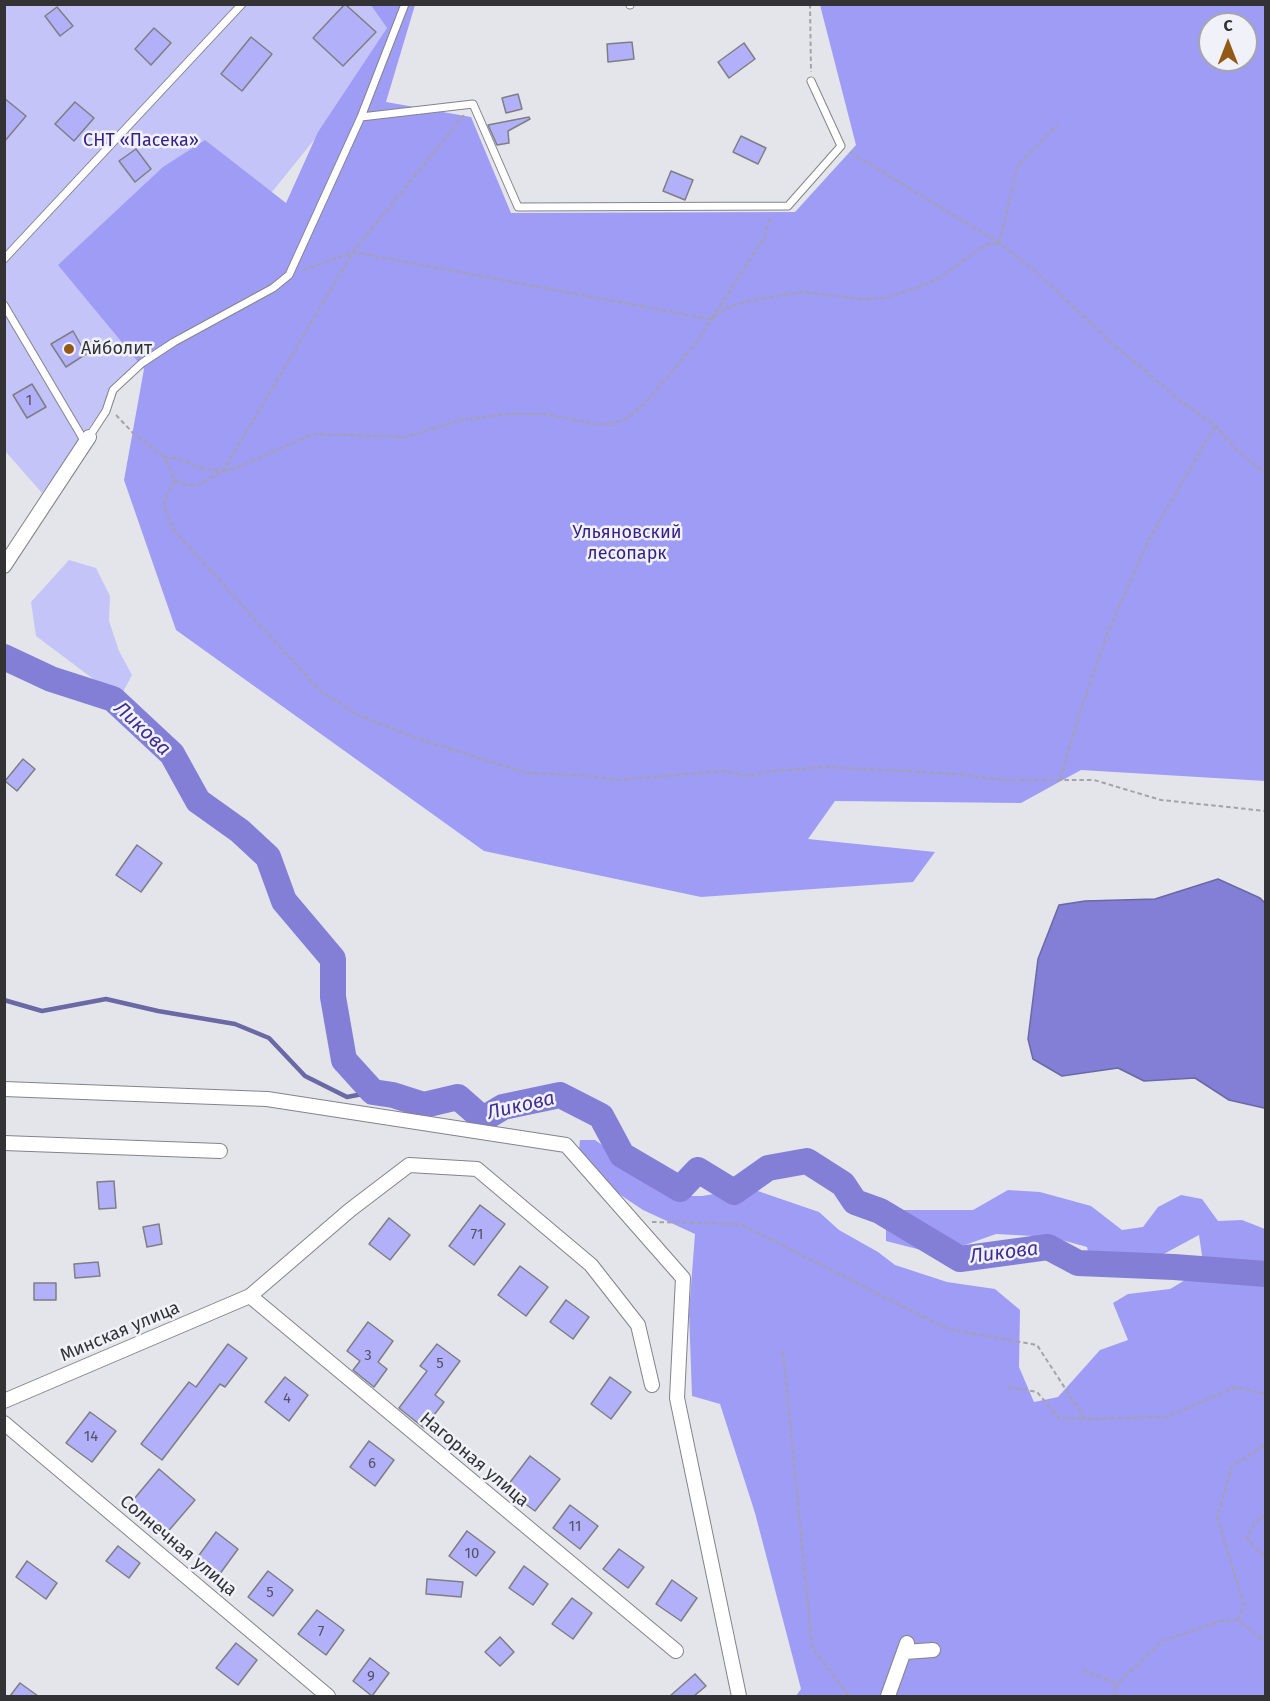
<!DOCTYPE html>
<meta charset="utf-8">
<style>
body{margin:0}
#map{position:relative;width:1270px;height:1701px;overflow:hidden;background:#e4e5eb;font-family:"Fira Sans",sans-serif}
canvas{display:block}
.frame{position:absolute;inset:0;border:6px solid #333336;pointer-events:none}
.north{position:absolute;left:1198px;top:12px;width:60px;height:60px;box-sizing:border-box;background:#f1f2f9;border:2px solid #a5a6ab;border-radius:50%;rotate:0deg;font-size:16px;font-weight:700;line-height:24px;text-align:center;color:#333336}
.north::after{content:'';display:block;margin:auto;width:21px;height:27px;background:#935917;clip-path:polygon(50% 0,100% 100%,50% 72%,0 100%)}
</style>
<div id="map">
<canvas width="1270" height="1701"></canvas>
<div class="frame"></div>
<div class="north">С</div>
</div>
<script>
const ctx = document.querySelector('canvas').getContext('2d');
ctx.lineJoin = 'round';
function fillPath(path, color) {
  ctx.fillStyle = color;
  ctx.fill(path, 'evenodd');
}
function poly(rows) {
  const path = new Path2D();
  for (const r of rows) {
    path.moveTo(r[0], r[1]);
    for (let i = 2; i < r.length; i += 2) path.lineTo(r[i], r[i + 1]);
  }
  return path;
}
function stroke(path, color, width, dash) {
  ctx.strokeStyle = color;
  ctx.lineWidth = width;
  ctx.lineCap = dash ? 'butt' : 'round';
  ctx.setLineDash(dash || []);
  ctx.stroke(path);
}
function write(font, color, halo, rows, align = 'center') {
  ctx.font = font + ' "Fira Sans",sans-serif';
  ctx.lineWidth = 5;
  ctx.setLineDash([]);
  ctx.textBaseline = 'middle';
  ctx.strokeStyle = halo;
  ctx.fillStyle = color;
  for (const [text, x, y, turn = 0] of rows) {
    ctx.save();
    ctx.translate(x, y);
    ctx.rotate((+turn || 0) * Math.PI / 180);
    ctx.textAlign = isNaN(turn) ? turn : align;
    if (halo) ctx.strokeText(text, 0, 0);
    ctx.fillText(text, 0, 0);
    ctx.restore();
  }
}
fillPath(poly([
 [4,5,398,5,377,62,150,343,42,493,5,451],
 [69,560,96,568,110,596,109,621,119,651,132,675,123,692,104,687,36,636,31,602]
]), '#c4c4f9');
fillPath(poly([
 [371,5,415,5,386,102,471,117,511,213,795,212,856,145,820,5,1265,5,1265,781,1081,770,1021,803,835,801,808,839,935,852,913,882,701,897,484,851,176,630,124,480,144,369,58,265,163,167,205,140,286,203,318,132,387,28],
 [1210,24,1246,24,1246,60,1210,60],
 [580,1140,595,1140,631,1165,656,1188,679,1196,702,1196,749,1188,819,1212,839,1230,878,1252,895,1265,947,1282,995,1289,1020,1310,1019,1367,1034,1402,1058,1397,1100,1350,1128,1340,1113,1303,1128,1294,1170,1289,1204,1269,1199,1235,1147,1263,1093,1275,1087,1247,1051,1237,996,1234,965,1245,925,1251,886,1241,886,1228,890,1210,973,1210,1008,1190,1040,1192,1091,1206,1122,1230,1143,1227,1158,1207,1181,1195,1202,1199,1218,1221,1242,1220,1265,1229,1265,1696,796,1696,801,1689,755,1513,720,1404,692,1396,689,1312,695,1234,643,1210,619,1194,594,1170,579,1151]
]), '#9f9cf6');
const water = poly([
 [1218,879,1260,898,1265,903,1266,1105,1264,1108,1229,1100,1195,1078,1144,1081,1118,1068,1062,1076,1033,1059,1028,1039,1038,959,1059,905,1085,901,1155,899,1218,879]
]);
fillPath(water, '#837fd6');
stroke(water, '#6b68a6', 1.5);
stroke(poly([
 [4,1000,42,1011,106,999,158,1011,235,1024,269,1038,305,1076,347,1097,373,1092]
]), '#6b68a6', 4.5);
stroke(poly([
 [4,657,51,679,113,699,172,754,198,801,240,831,268,857,284,901,333,959,333,997,344,1060,373,1092,393,1095,424,1105,458,1097,483,1119,503,1107,560,1095,601,1116,622,1155,680,1189,698,1170,734,1192,768,1168,807,1161,843,1184,855,1202,880,1211,960,1259,1048,1247,1078,1263,1174,1267,1266,1274]
]), '#837fd6', 26);
const building = poly([
 [345,4,376,32,343,66,313,38,345,4],
 [57,7,73,26,60,36,45,16,57,7],
 [154,28,171,43,151,65,135,49,154,28],
 [251,37,272,54,242,91,221,74,251,37],
 [632,42,634,59,608,62,607,44,632,42],
 [744,43,755,59,729,78,718,62,744,43],
 [518,94,522,109,506,113,502,98,518,94],
 [4,98,26,116,4,142,4,98],
 [75,102,94,118,74,141,55,124,75,102],
 [529,117,530,119,508,131,509,143,497,145,488,125,529,117],
 [741,136,766,148,758,164,733,152,741,136],
 [136,149,151,169,135,182,119,161,136,149],
 [671,171,693,180,685,200,663,191,671,171],
 [73,331,86,354,66,367,51,344,73,331],
 [32,384,46,407,27,418,13,395,32,384],
 [23,759,35,769,17,791,5,781,23,759],
 [137,845,162,863,141,892,116,875,137,845],
 [114,1181,116,1208,99,1209,97,1182,114,1181],
 [480,1205,505,1224,474,1265,449,1246,480,1205],
 [389,1218,410,1235,390,1260,369,1244,389,1218],
 [159,1224,162,1244,147,1247,143,1227,159,1224],
 [98,1262,100,1276,75,1278,74,1264,98,1262],
 [520,1266,548,1287,526,1316,498,1295,520,1266],
 [34,1283,56,1283,56,1300,34,1300,34,1283],
 [566,1300,589,1317,573,1339,550,1322,566,1300],
 [368,1322,393,1341,378,1362,387,1369,374,1387,353,1370,360,1361,347,1351,368,1322],
 [228,1344,247,1358,225,1387,220,1384,162,1460,141,1444,189,1382,196,1387,228,1344],
 [437,1344,460,1361,435,1395,444,1402,424,1428,399,1408,427,1371,420,1366,437,1344],
 [285,1377,308,1395,289,1421,265,1402,285,1377],
 [610,1377,631,1392,611,1419,591,1404,610,1377],
 [90,1412,116,1431,92,1462,66,1443,90,1412],
 [369,1441,394,1460,375,1486,350,1467,369,1441],
 [530,1456,560,1479,535,1511,505,1489,530,1456],
 [159,1469,195,1500,165,1535,129,1505,159,1469],
 [570,1505,598,1526,580,1549,553,1528,570,1505],
 [467,1531,495,1552,476,1576,449,1556,467,1531],
 [216,1532,238,1549,219,1575,197,1558,216,1532],
 [118,1546,140,1563,129,1578,106,1561,118,1546],
 [619,1549,644,1567,628,1588,603,1569,619,1549],
 [27,1561,57,1583,46,1599,16,1577,27,1561],
 [524,1566,548,1584,533,1605,509,1588,524,1566],
 [268,1571,293,1590,273,1616,248,1597,268,1571],
 [427,1579,463,1582,461,1597,426,1594,427,1579],
 [672,1580,697,1598,681,1621,656,1604,672,1580],
 [572,1598,592,1613,573,1639,552,1624,572,1598],
 [317,1610,344,1630,326,1655,298,1634,317,1610],
 [500,1637,514,1652,500,1666,485,1652,500,1637],
 [236,1643,257,1660,238,1685,216,1668,236,1643],
 [370,1658,389,1673,372,1696,353,1681,370,1658],
 [695,1674,706,1686,694,1696,670,1696,695,1674],
 [20,1683,38,1696,10,1696,20,1683]
]);
fillPath(building, '#b2b0f9');
stroke(building, '#7e7e84', 1.5);
const lane = poly([
 [630,4,630,5],
 [361,117,473,104,518,207,788,206,841,146,811,81],
 [4,259,242,4],
 [4,305,85,442],
 [89,437,106,411,113,390,142,363,174,342,273,288,289,275,361,117,405,4]
]);
const street = poly([
 [4,566,89,437],
 [4,1089,267,1099,566,1145,683,1278,677,1398,739,1696],
 [4,1143,220,1151],
 [250,1296,676,1651],
 [4,1401,250,1296,350,1210,409,1165,477,1169,591,1265,638,1325,652,1385],
 [4,1423,328,1696],
 [905,1652,933,1650],
 [888,1696,907,1643]
]);
stroke(lane, '#83848a', 9);
stroke(street, '#83848a', 16);
stroke(poly([
 [810,4,811,72],
 [850,152,999,243,1032,268,1114,345,1183,403,1215,425,1239,452,1266,474],
 [999,243,1018,165,1058,124],
 [303,270,353,252,710,319,728,307,753,300,803,292,862,299,884,298,917,288,940,277,985,245,999,243],
 [116,415,133,433,164,457,175,480,165,499,164,507,174,530,320,691,356,714,419,739,527,773,579,775,618,780,723,771,748,776,773,771,825,767,958,774,1004,780,1094,780,1161,800,1266,811],
 [164,457,176,458,205,469,223,471,353,252,464,115],
 [175,480,187,485,198,485,223,471,236,468,313,434,405,437,461,420,506,414,545,414,596,424,611,424,628,418,645,403,696,343,765,236,770,218],
 [1060,779,1082,706,1107,634,1149,539,1215,426],
 [652,1222,740,1224,948,1329,1037,1345,1085,1419,1166,1417,1236,1387,1266,1394],
 [783,1352,812,1647,849,1696],
 [1008,1387,1037,1392,1059,1418,1085,1419],
 [1266,1514,1254,1523,1247,1538,1260,1553,1266,1555],
 [1238,1620,1244,1604,1217,1517,1232,1466,1266,1444],
 [1083,1670,1117,1684],
 [1114,1696,1117,1684,1162,1641,1221,1621,1238,1620,1266,1642]
]), '#a3a3a8', 2, [4.5, 3]);
stroke(lane, '#fff', 7);
stroke(street, '#fff', 14);
for (const [x, y, r, color] of [
 [69,349,6,"#935917"]
]) {
  const dot = new Path2D();
  dot.arc(x, y, r, 0, 2 * Math.PI);
  ctx.fillStyle = color;
  ctx.fill(dot);
  stroke(dot, '#f1f2f9', 2);
}
write('15px', '#535267', null, [
 ["1",29,401],
 ["71",477,1235],
 ["3",368,1356],
 ["5",440,1364],
 ["4",287,1399],
 ["14",91,1437],
 ["6",372,1464],
 ["11",575,1527],
 ["10",472,1554],
 ["5",270,1593],
 ["7",321,1632],
 ["9",371,1677]
]);
write('18px', '#361f86', '#f1f2f9', [
 ["СНТ «Пасека»",141,141],
 ["Ульяновский",627,533],
 ["лесопарк",627,554]
]);
write('18px', '#333336', '#f1f2f9', [
 ["Айболит",81,349]
], 'left');
write('18px', '#333336', '#f1f2f9', [
 ["Минская улица",120,1332,-23],
 ["Нагорная улица",474,1460,40],
 ["Солнечная улица",178,1546,40]
]);
write('italic 20px', '#412f95', '#f1f2f9', [
 ["Ликова",142,729,43],
 ["Ликова",521,1106,-13],
 ["Ликова",1004,1253,-7]
]);
</script>
